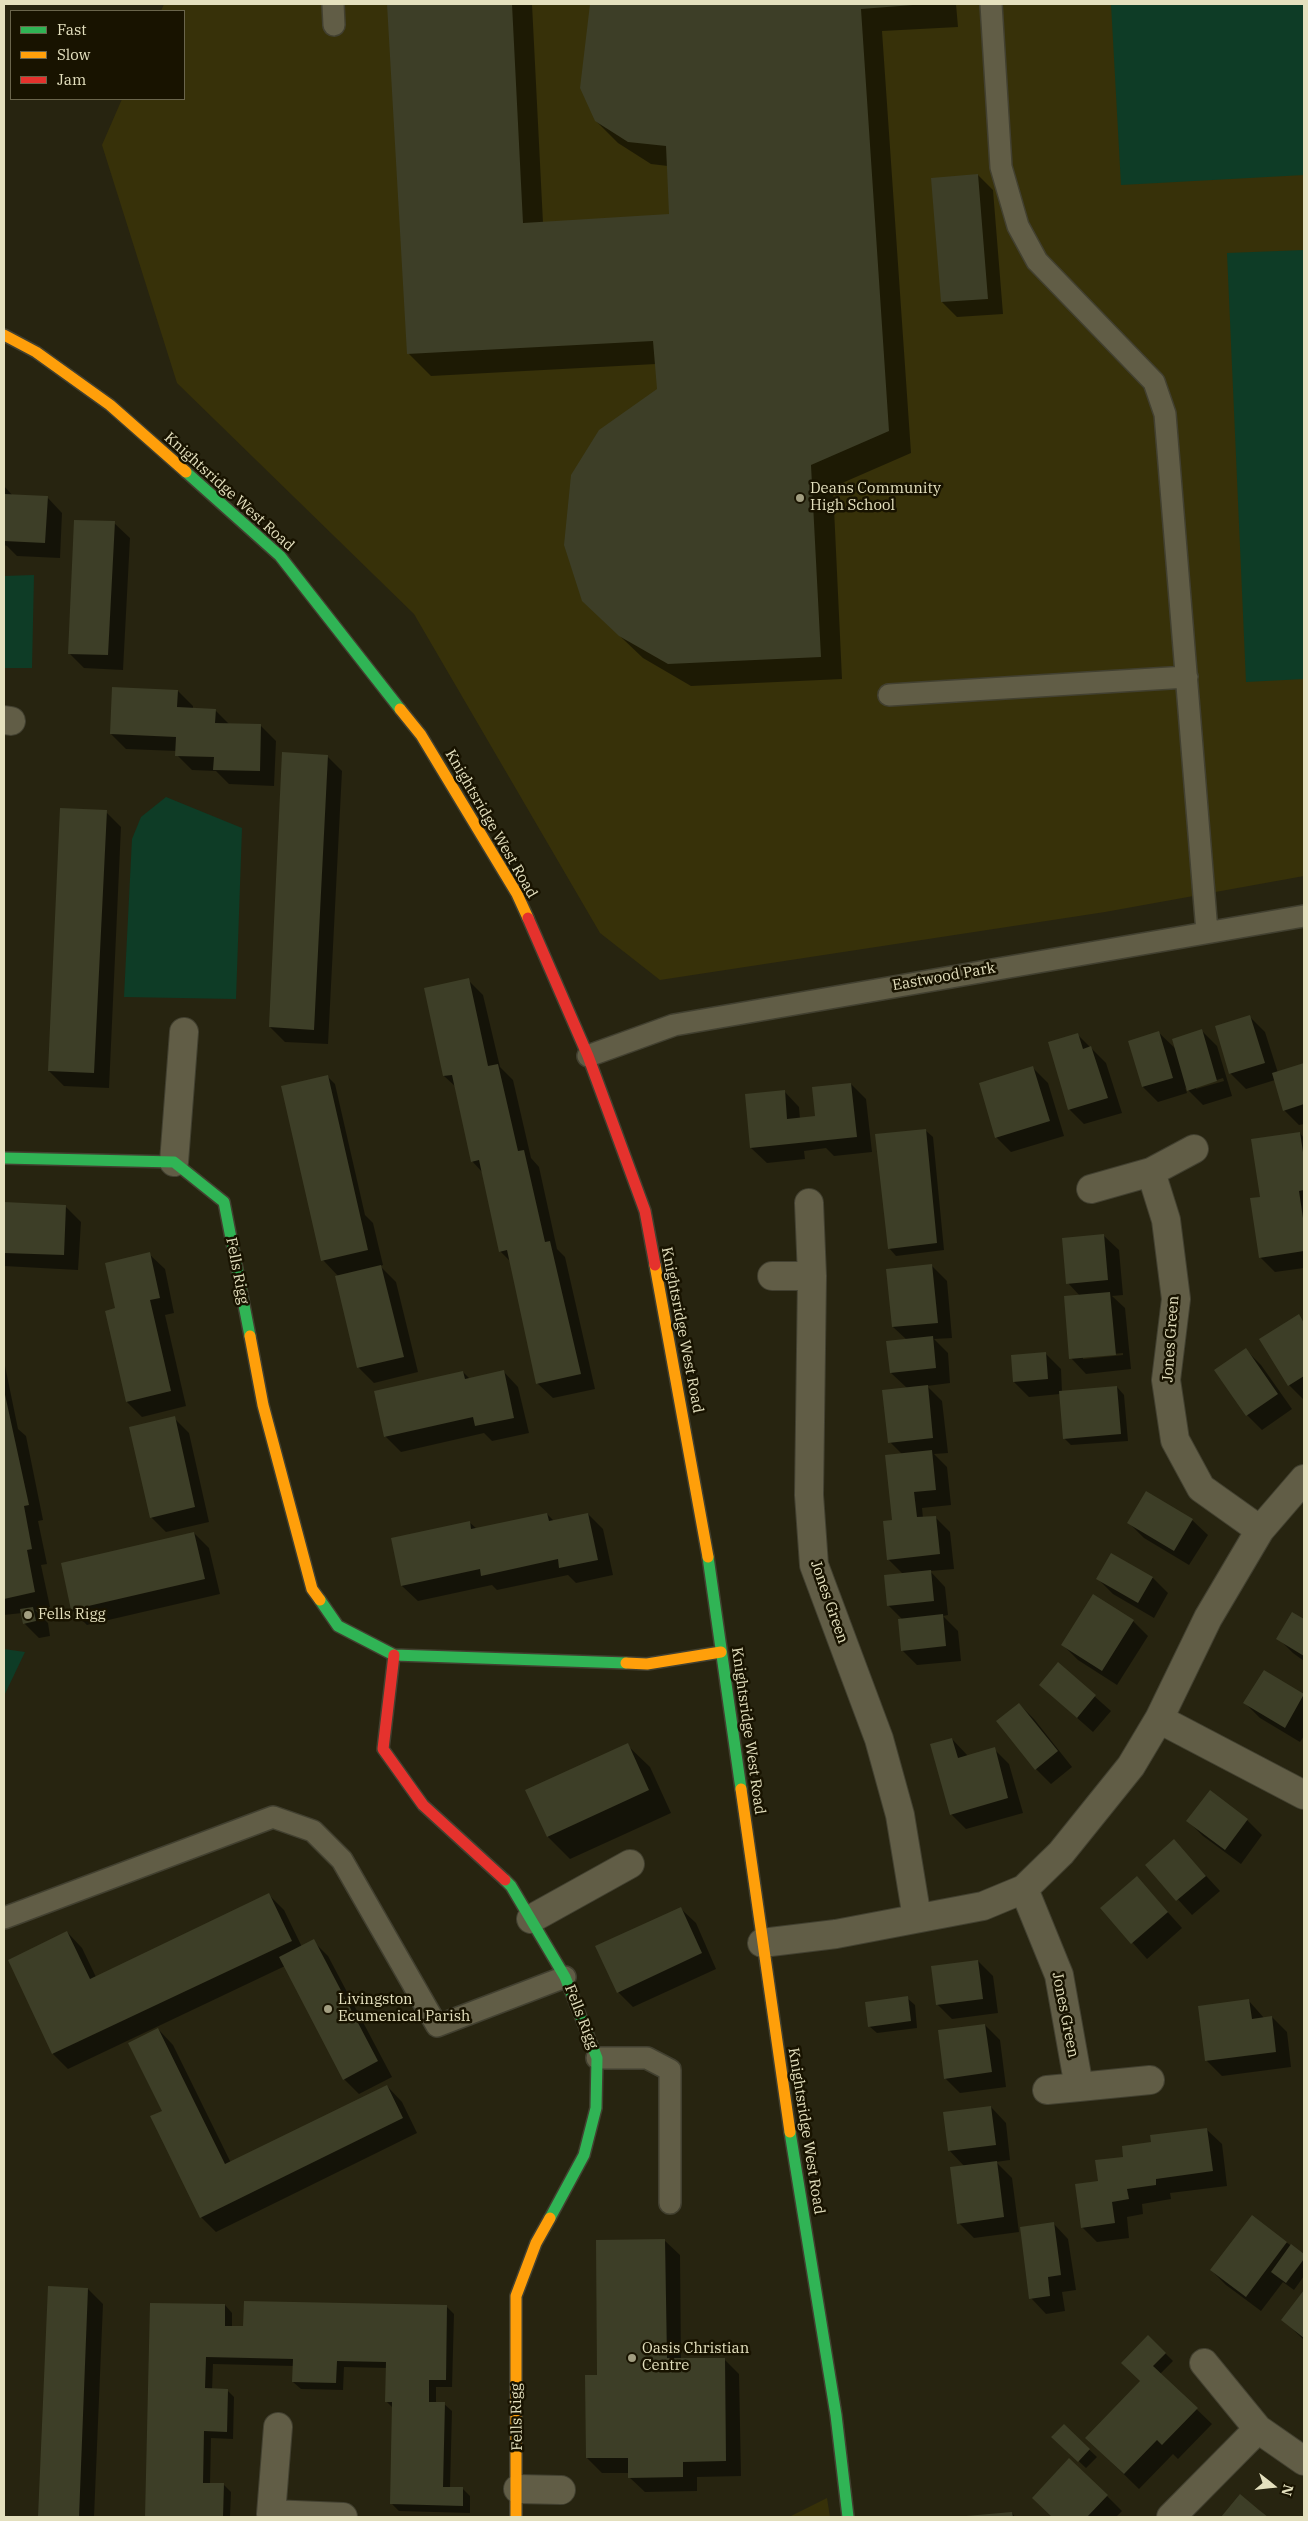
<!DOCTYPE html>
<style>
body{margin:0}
#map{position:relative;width:1308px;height:2521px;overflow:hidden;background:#272410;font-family:"IBM Plex Serif",serif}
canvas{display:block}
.frame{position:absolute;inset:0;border:5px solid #e4e0be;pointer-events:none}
.legend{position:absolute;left:10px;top:10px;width:175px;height:90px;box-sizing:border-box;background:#181300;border:1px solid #6a654c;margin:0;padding:6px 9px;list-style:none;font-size:15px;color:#e4e0be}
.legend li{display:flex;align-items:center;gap:10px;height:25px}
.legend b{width:25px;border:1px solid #6a654c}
.north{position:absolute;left:1248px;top:2461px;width:50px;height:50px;-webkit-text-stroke:4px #181300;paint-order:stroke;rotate:106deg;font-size:14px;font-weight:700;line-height:20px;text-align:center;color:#e4e0be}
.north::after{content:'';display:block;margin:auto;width:18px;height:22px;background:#e4e0be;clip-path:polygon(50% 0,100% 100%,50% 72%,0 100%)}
</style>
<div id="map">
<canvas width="1308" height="2521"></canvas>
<div class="frame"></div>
<ul class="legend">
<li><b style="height:6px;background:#30b455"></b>Fast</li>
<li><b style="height:6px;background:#ff9f0a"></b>Slow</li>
<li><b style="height:6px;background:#e5322d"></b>Jam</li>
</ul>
<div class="north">N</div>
</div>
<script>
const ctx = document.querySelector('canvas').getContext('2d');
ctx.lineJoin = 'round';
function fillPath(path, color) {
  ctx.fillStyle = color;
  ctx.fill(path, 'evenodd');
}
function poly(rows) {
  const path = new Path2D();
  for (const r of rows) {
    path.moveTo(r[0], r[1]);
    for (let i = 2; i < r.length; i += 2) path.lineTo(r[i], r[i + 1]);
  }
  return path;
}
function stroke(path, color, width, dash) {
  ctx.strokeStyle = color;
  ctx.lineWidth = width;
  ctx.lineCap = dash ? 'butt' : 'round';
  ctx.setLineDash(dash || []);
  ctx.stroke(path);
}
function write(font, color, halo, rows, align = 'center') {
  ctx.font = font + ' "IBM Plex Serif",serif';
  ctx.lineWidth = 5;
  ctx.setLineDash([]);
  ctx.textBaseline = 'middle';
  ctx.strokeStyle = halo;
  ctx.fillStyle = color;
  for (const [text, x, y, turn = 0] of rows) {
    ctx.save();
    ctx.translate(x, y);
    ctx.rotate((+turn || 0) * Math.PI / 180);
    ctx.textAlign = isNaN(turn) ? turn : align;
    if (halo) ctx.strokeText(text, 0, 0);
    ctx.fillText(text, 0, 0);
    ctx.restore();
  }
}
fillPath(poly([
 [164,4,1304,4,1304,876,1105,912,660,980,600,933,414,614,177,383,102,145,122,99,184,99,184,11,161,11],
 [827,2498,830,2517,788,2517,789,2517]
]), '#373109');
fillPath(poly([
 [1111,4,1304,4,1304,175,1121,185],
 [1304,250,1304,679,1246,682,1227,253],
 [34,575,32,668,4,668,4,576],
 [166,797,242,828,236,999,124,997,132,839,141,817],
 [4,1649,25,1652,4,1696]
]), '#0e3c26');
fillPath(poly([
 [388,4,532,4,543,223,671,216,668,166,651,164,618,143,596,121,582,87,591,4,956,4,958,27,882,31,911,453,833,487,842,679,691,686,643,658,583,601,658,389,656,364,431,376,409,354],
 [978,175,993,190,1003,314,957,317,942,302],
 [4,486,13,496,47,497,62,513,60,558,17,556,7,546,4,545],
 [114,523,130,538,123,670,84,668,69,653],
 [178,691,193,706,193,709,215,710,229,724,261,726,276,741,274,786,229,784,216,771,192,770,177,755,177,751,126,749,111,734],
 [327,756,342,771,328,1044,285,1042,270,1027],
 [106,812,121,827,109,1088,64,1086,49,1071],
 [468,980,483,995,500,1067,513,1080,531,1158,539,1167,557,1249,565,1257,595,1389,553,1398,537,1383,511,1262,500,1251,483,1173,472,1161,456,1087,444,1076],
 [1250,1017,1265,1032,1278,1073,1304,1065,1304,1124,1299,1125,1284,1110,1275,1080,1246,1089,1230,1073],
 [1202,1031,1217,1046,1232,1096,1203,1105,1185,1087,1187,1093,1158,1102,1143,1087,1158,1032,1177,1050],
 [1223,1078,1224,1081,1196,1089,1196,1087],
 [1077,1034,1106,1063,1122,1113,1084,1124,1069,1109],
 [1033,1068,1048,1083,1064,1136,1011,1152,996,1137],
 [328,1077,335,1084,365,1215,373,1223,383,1265,380,1266,396,1282,418,1372,374,1383,359,1368,336,1277,339,1277,323,1260],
 [851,1084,866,1099,872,1152,834,1156,826,1148,804,1151,805,1159,767,1163,751,1148,784,1091,799,1107,800,1119,815,1118],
 [925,1130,933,1137,944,1250,896,1256,889,1248],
 [1300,1133,1304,1138,1304,1268,1275,1272,1260,1257,1262,1198],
 [4,1204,66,1207,81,1222,78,1270,4,1266],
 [1103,1235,1119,1250,1123,1295,1112,1296,1125,1308,1131,1369,1086,1374,1071,1358,1080,1296,1068,1283],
 [1123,1353,1123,1355,1083,1359,1083,1357],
 [149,1254,165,1269,174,1313,165,1315,186,1406,142,1417,127,1402,116,1309],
 [931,1265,947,1281,952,1338,934,1339,948,1353,950,1383,927,1386,942,1401,948,1453,934,1454,947,1467,951,1505,922,1508,923,1518,935,1517,950,1532,954,1569,930,1571,945,1587,948,1615,943,1616,958,1631,961,1661,917,1665,902,1650,903,1620,888,1605,903,1574,888,1559,902,1454,890,1442,907,1388,891,1373,907,1340,893,1327],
 [1298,1316,1304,1322,1304,1400,1289,1385,1261,1340],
 [1246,1350,1261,1365,1292,1409,1262,1430,1247,1415],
 [1046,1354,1061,1369,1062,1392,1117,1387,1124,1395,1128,1441,1071,1445,1064,1438,1060,1394,1029,1397,1014,1382],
 [4,1361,18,1429,26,1436,43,1520,38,1521,47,1564,41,1565,50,1607,35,1610,48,1623,50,1636,39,1638,24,1623,22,1613,4,1615],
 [503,1371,518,1387,529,1433,492,1441,484,1433,401,1452,385,1436,463,1372,470,1379],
 [174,1418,189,1433,209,1522,166,1532,151,1517],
 [1147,1493,1192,1520,1208,1535,1189,1565,1144,1538,1129,1523],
 [547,1514,554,1521,588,1514,603,1529,613,1575,576,1583,568,1575,497,1590,492,1585,418,1601,402,1586,392,1539,469,1522,477,1529],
 [194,1533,209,1548,220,1594,87,1625,72,1610,62,1564],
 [1111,1555,1153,1578,1168,1593,1154,1618,1113,1594,1098,1579],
 [1293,1613,1304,1620,1304,1661,1293,1653,1278,1638],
 [1133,1621,1148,1636,1117,1685,1078,1660,1063,1645],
 [1058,1664,1111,1711,1093,1732,1040,1685],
 [1265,1671,1304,1695,1304,1736,1300,1742,1260,1718,1245,1703],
 [1019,1704,1034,1719,1072,1767,1051,1784,1036,1769],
 [952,1739,968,1756,994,1749,1009,1764,1023,1813,966,1829,951,1814],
 [627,1745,650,1767,671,1813,570,1859,548,1837,527,1791],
 [1247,1820,1262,1835,1241,1864,1203,1836,1188,1821],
 [1174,1841,1220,1891,1192,1915,1147,1865],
 [1137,1878,1182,1928,1147,1959,1102,1908],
 [269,1895,284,1910,302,1947,313,1941,328,1956,392,2077,359,2094,344,2079,285,1966,68,2069,53,2054,9,1960,67,1932,82,1948,96,1977],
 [680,1908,696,1923,716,1969,633,2007,618,1992],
 [978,1961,993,1976,998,2013,952,2019,937,2004],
 [907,1998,915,2005,917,2028,877,2033,869,2026],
 [1249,2001,1264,2018,1272,2017,1287,2032,1291,2067,1222,2076,1207,2061,1199,2007],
 [985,2025,1000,2040,1006,2087,960,2093,945,2078],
 [158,2029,173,2045,231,2163,387,2086,402,2102,417,2133,216,2232,201,2217],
 [991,2107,1006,2123,1010,2160,996,2162,1012,2178,1019,2232,974,2238,959,2223,965,2167,949,2150],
 [1206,2129,1222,2144,1227,2186,1170,2193,1171,2199,1142,2204,1143,2214,1127,2217,1129,2238,1097,2242,1082,2227,1099,2182,1125,2158,1152,2143],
 [1053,2223,1068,2239,1076,2290,1062,2292,1065,2311,1046,2314,1031,2298],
 [664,2240,680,2255,681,2360,724,2359,739,2374,741,2476,697,2477,697,2491,645,2492,629,2477,630,2473,602,2473,587,2458,598,2376],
 [1286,2242,1304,2255,1304,2276,1294,2290,1283,2282,1261,2311,1226,2285,1211,2270],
 [49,2287,88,2289,103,2304,94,2517,40,2517],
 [1304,2293,1304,2340,1283,2320],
 [151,2304,225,2305,232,2313,232,2327,447,2307,454,2314,452,2387,436,2387,436,2403,444,2404,452,2411,450,2488,463,2489,470,2496,470,2513,399,2511,392,2504,393,2408,386,2401,387,2368,344,2367,343,2390,301,2389,293,2382,294,2366,213,2364,212,2390,227,2390,234,2397,233,2439,211,2438,210,2484,223,2484,231,2492,230,2517,147,2517],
 [1148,2336,1173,2361,1160,2374,1212,2424,1178,2459,1173,2454,1139,2489,1102,2453,1141,2381],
 [1064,2426,1097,2457,1086,2468,1053,2437],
 [1107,2496,1122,2511,1116,2517,1053,2517,1034,2498],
 [1012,2513,1015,2517,967,2517]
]), '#0007');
fillPath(poly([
 [387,4,512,4,523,223,669,214,666,146,628,142,595,121,580,88,590,4,926,4,861,9,889,431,811,465,821,657,668,664,619,636,582,601,564,545,571,475,599,430,657,389,653,341,407,354],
 [978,174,988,299,941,302,931,178],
 [4,494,48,496,45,543,4,541],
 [74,520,115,521,108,655,68,654],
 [112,687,178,690,177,707,216,709,215,723,261,724,260,771,213,770,214,757,175,756,176,737,110,734],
 [282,752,328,755,314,1030,269,1027],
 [60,808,107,810,94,1073,48,1071],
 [469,978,488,1066,498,1064,518,1151,524,1150,545,1242,550,1241,581,1374,536,1384,507,1250,499,1252,479,1160,471,1162,452,1075,443,1076,424,988],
 [1250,1015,1265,1063,1229,1074,1215,1026],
 [1202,1029,1217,1081,1187,1091,1172,1039],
 [1159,1031,1173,1078,1142,1087,1128,1041],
 [1078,1033,1083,1049,1091,1046,1108,1098,1068,1110,1048,1042],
 [1304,1063,1304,1104,1283,1111,1272,1073],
 [1033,1066,1050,1121,995,1138,979,1083],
 [328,1075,368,1250,321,1261,281,1086],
 [851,1083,857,1137,750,1148,745,1094,785,1090,787,1119,815,1116,812,1087],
 [926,1129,937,1243,888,1249,875,1134],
 [1300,1132,1304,1159,1304,1190,1299,1191,1304,1225,1304,1251,1259,1258,1250,1198,1260,1197,1251,1139],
 [4,1202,66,1205,64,1255,4,1253],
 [1104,1234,1108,1280,1066,1284,1062,1238],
 [150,1252,160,1298,150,1300,171,1391,126,1402,105,1311,115,1308,105,1263],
 [932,1264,938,1323,892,1327,886,1269],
 [381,1265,404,1357,357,1368,335,1276],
 [1110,1292,1116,1355,1069,1359,1064,1296],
 [1299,1314,1304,1323,1304,1376,1288,1386,1259,1339],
 [933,1336,936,1368,890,1373,886,1341],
 [1246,1348,1278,1394,1246,1416,1214,1370],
 [1046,1352,1048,1379,1013,1382,1011,1355],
 [504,1370,514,1418,475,1426,473,1417,384,1437,374,1391,463,1371,465,1379],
 [928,1385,933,1438,888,1443,882,1390],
 [1117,1386,1121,1434,1063,1439,1059,1391],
 [4,1390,29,1505,24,1506,32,1549,27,1550,35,1592,4,1599],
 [175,1416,195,1507,150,1518,129,1427],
 [932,1450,936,1490,914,1492,917,1517,936,1516,940,1554,887,1560,883,1521,892,1520,885,1455],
 [1146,1491,1193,1519,1174,1551,1127,1523],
 [547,1513,549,1521,588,1513,598,1560,559,1568,558,1559,481,1576,480,1569,401,1586,391,1538,470,1521,471,1529],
 [194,1532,205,1579,71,1610,61,1563],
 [1111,1553,1153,1577,1138,1603,1096,1579],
 [931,1570,934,1601,887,1606,884,1575],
 [1093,1594,1134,1620,1102,1671,1061,1645],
 [33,1607,36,1621,23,1624,20,1609],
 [1292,1612,1304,1619,1304,1656,1276,1639],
 [943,1614,946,1646,901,1651,898,1619],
 [1058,1662,1096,1695,1077,1718,1039,1685],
 [1264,1670,1304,1694,1285,1728,1243,1703],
 [1019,1703,1058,1751,1035,1770,996,1721],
 [952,1738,958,1758,995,1747,1008,1798,950,1815,930,1744],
 [628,1743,649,1790,547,1837,525,1790],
 [1210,1790,1248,1819,1225,1850,1186,1821],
 [1174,1839,1206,1876,1176,1901,1145,1865],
 [1137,1876,1168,1912,1131,1944,1100,1908],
 [269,1893,292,1941,52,2054,8,1960,67,1931,90,1979],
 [681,1907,702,1953,617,1993,595,1946],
 [314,1939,378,2061,343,2080,279,1957],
 [978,1960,983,1999,936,2005,931,1966],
 [908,1996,911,2021,868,2027,865,2002],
 [1249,1999,1252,2019,1272,2016,1276,2052,1205,2061,1198,2006],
 [985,2024,992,2072,944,2079,938,2030],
 [158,2028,225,2164,387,2085,403,2118,200,2218,150,2116,162,2111,128,2043],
 [991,2106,996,2145,948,2151,943,2112],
 [1207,2128,1213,2171,1156,2179,1156,2185,1127,2189,1129,2199,1112,2202,1115,2223,1081,2228,1075,2184,1098,2181,1095,2160,1123,2157,1122,2146,1151,2142,1150,2135],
 [997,2161,1004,2217,957,2224,950,2167],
 [1252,2215,1287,2242,1246,2297,1210,2270],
 [1054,2222,1061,2275,1048,2277,1050,2296,1029,2299,1020,2227],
 [665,2239,667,2358,725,2358,726,2461,683,2462,683,2477,628,2478,628,2458,586,2458,585,2375,597,2375,596,2240],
 [1291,2244,1304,2254,1304,2259,1286,2283,1271,2272],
 [48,2286,88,2288,79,2517,38,2517],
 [1304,2290,1304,2338,1281,2320],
 [244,2301,447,2305,446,2380,429,2380,429,2402,445,2402,443,2487,463,2487,463,2506,390,2504,392,2402,385,2402,386,2362,337,2361,336,2383,292,2382,293,2359,206,2357,205,2388,228,2389,227,2432,204,2431,203,2483,224,2483,223,2517,145,2517,150,2303,225,2304,225,2326,243,2326],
 [1148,2335,1166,2353,1153,2366,1198,2408,1162,2445,1157,2440,1124,2474,1085,2438,1140,2381,1121,2363],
 [1064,2424,1090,2449,1078,2462,1051,2437],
 [1069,2458,1108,2495,1087,2517,1052,2517,1032,2498],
 [1240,2494,1259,2510,1268,2517,1221,2517],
 [1012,2512,1013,2517,966,2517,966,2516]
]), '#3d3e27');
const lane = poly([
 [333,4,334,25],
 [991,4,1001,167,1018,226,1037,261,1154,382,1165,414,1207,932],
 [889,695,1187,677],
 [588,1056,674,1025,1304,916],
 [4,1918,273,1817,313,1831,342,1860,437,2026,565,1977],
 [597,2058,647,2058,670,2070,670,2203]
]);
const street = poly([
 [4,720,11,721],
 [174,1162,184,1032],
 [1151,1172,1166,1220,1176,1299,1166,1380,1175,1440,1201,1488,1260,1530],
 [1091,1189,1151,1172,1194,1149],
 [809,1203,812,1276,809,1495,814,1565,879,1739,900,1815,917,1918],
 [772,1276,812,1276],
 [1159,1719,1304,1795],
 [1024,1889,1059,1975,1079,2087,1150,2080],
 [531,1919,630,1864],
 [762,1943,836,1934,983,1906,1024,1889,1061,1853,1131,1766,1159,1719,1208,1618,1260,1530,1304,1479],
 [1047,2090,1079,2087],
 [1204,2363,1258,2429,1304,2461],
 [278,2427,271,2514,343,2517],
 [518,2489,561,2490],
 [1171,2517,1258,2429]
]);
const fast = poly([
 [186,472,280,556,400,709],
 [4,1158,174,1162,224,1202,250,1336],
 [708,1557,741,1789],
 [320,1600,338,1626,394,1655,626,1663],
 [505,1880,511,1886,565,1977,597,2058,596,2108,584,2155,550,2218],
 [790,2132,836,2415,848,2517]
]);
const slow = poly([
 [4,335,36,352,110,405,186,472],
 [400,709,421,735,517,894,528,918],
 [655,1265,708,1557],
 [250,1336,263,1405,312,1589,320,1600],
 [626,1663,647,1664,721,1652],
 [741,1789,790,2132],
 [516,2517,516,2296,536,2243,550,2218]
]);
const jam = poly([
 [528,918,588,1056,645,1211,655,1265],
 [394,1655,383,1749,423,1805,505,1880]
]);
stroke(lane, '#424030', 24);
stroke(street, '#424030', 30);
stroke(fast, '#424030', 14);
stroke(slow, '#424030', 14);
stroke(jam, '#424030', 14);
stroke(lane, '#615d46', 21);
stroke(street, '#615d46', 28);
stroke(fast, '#30b455', 11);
stroke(slow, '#ff9f0a', 11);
stroke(jam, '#e5322d', 11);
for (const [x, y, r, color] of [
 [800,498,5,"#a29e81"],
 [28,1615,5,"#a29e81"],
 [328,2009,5,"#a29e81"],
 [632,2358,5,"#a29e81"]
]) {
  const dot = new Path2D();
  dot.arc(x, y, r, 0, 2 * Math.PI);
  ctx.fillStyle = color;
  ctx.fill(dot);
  stroke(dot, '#181300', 2);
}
write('15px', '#e4e0be', '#181300', [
 ["Deans Community",810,489],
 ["High School",810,506],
 ["Fells Rigg",38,1615],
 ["Livingston",338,2000],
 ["Ecumenical Parish",338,2017],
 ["Oasis Christian",642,2349],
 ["Centre",642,2366]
], 'left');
write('15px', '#e4e0be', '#181300', [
 ["Knightsridge West Road",229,492,42],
 ["Knightsridge West Road",491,824,60],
 ["Eastwood Park",944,977,-10],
 ["Fells Rigg",237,1271,79],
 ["Knightsridge West Road",682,1330,79],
 ["Jones Green",1171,1339,-86],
 ["Jones Green",829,1602,71],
 ["Knightsridge West Road",748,1731,82],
 ["Jones Green",1065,2015,79],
 ["Fells Rigg",581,2017,69],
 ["Knightsridge West Road",806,2131,81],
 ["Fells Rigg",517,2417,-91]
]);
</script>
